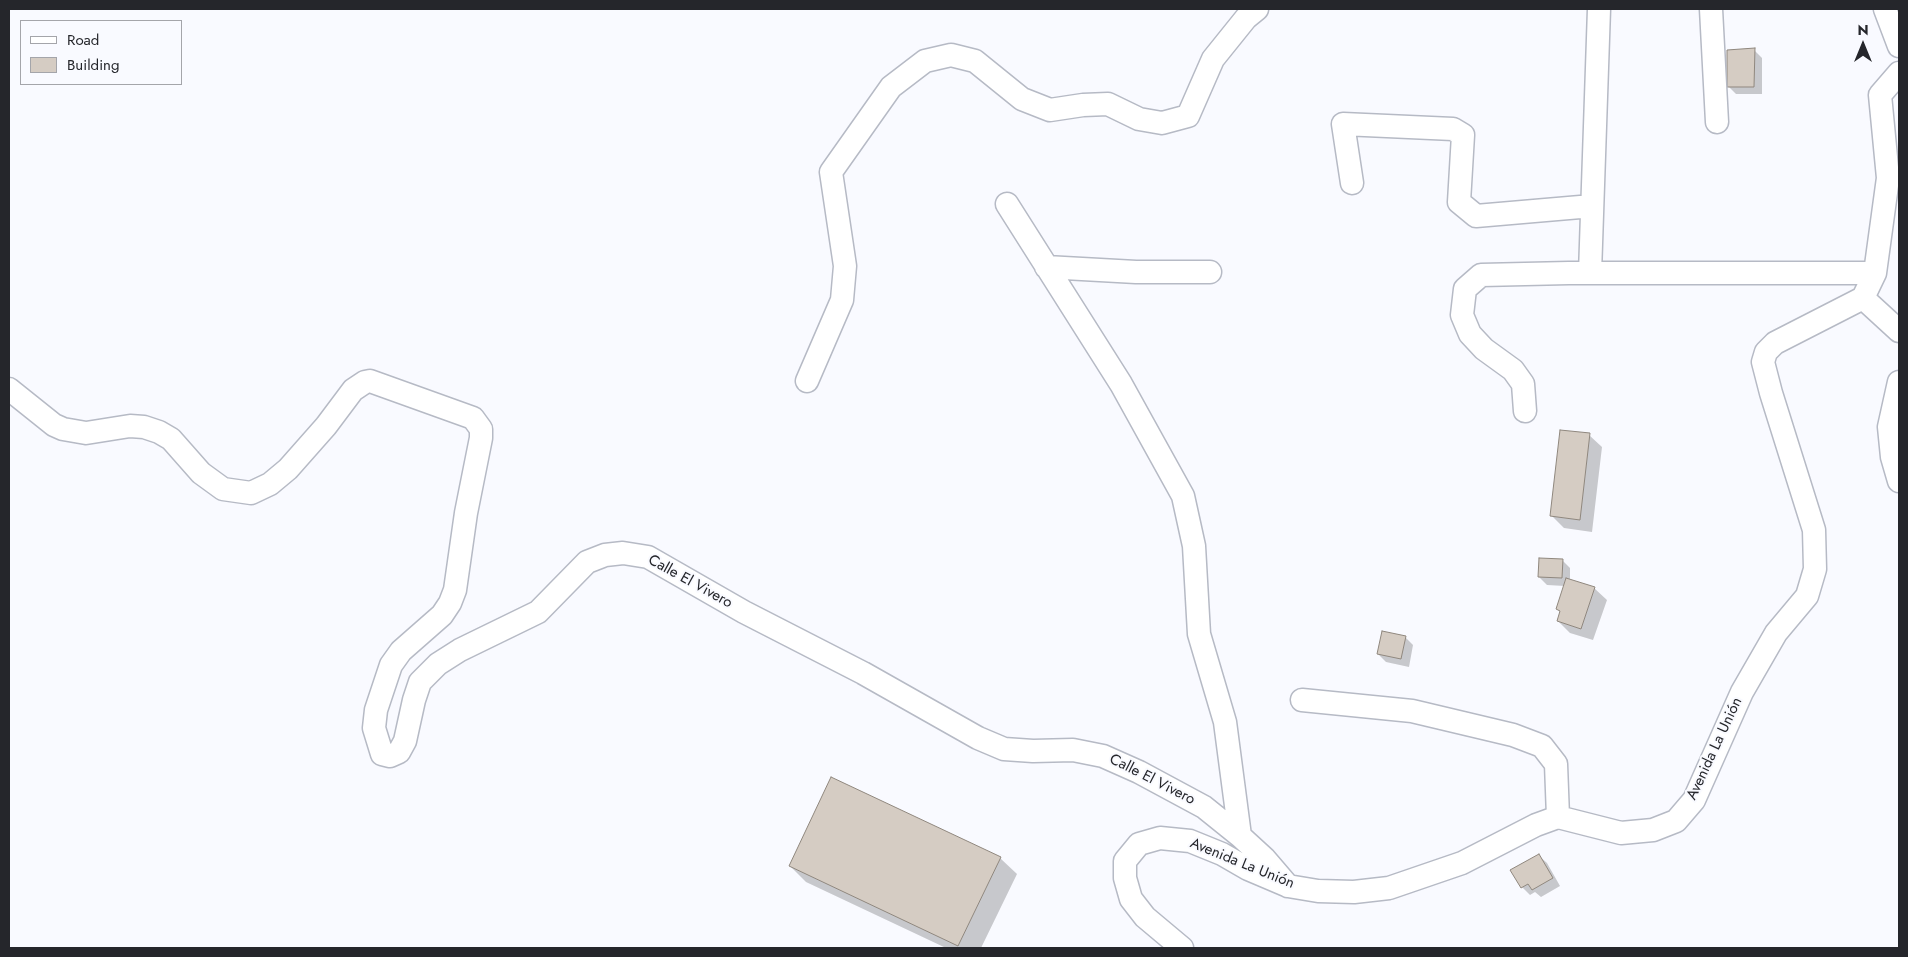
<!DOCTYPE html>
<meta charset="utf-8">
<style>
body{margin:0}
#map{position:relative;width:1908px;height:957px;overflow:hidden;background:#f9faff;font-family:Jost,sans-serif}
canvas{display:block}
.frame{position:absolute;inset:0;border:10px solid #25262b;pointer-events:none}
.legend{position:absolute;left:20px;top:20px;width:162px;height:65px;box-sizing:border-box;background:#f9faff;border:1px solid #a4a5aa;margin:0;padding:6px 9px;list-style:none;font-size:15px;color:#25262b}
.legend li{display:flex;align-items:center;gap:10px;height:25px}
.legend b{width:25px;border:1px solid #a4a5aa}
.north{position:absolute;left:1838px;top:20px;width:50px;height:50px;-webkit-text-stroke:4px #f9faff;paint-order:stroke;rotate:0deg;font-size:14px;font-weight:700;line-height:20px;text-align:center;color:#25262b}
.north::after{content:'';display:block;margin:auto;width:18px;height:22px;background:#25262b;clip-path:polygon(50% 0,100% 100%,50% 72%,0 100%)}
</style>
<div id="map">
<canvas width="1908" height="957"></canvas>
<div class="frame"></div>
<ul class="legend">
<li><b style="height:6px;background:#fff"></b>Road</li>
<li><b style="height:14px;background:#d5ccc3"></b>Building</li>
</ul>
<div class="north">N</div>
</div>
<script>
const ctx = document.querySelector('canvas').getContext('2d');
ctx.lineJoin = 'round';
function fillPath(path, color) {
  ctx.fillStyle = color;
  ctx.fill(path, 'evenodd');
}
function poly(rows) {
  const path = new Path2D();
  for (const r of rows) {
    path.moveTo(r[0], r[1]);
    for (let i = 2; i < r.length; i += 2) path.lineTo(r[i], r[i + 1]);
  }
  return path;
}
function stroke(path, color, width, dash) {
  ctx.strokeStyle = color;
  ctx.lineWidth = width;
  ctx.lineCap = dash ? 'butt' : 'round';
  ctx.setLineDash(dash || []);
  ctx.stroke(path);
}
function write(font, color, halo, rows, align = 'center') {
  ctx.font = font + ' Jost,sans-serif';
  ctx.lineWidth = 4;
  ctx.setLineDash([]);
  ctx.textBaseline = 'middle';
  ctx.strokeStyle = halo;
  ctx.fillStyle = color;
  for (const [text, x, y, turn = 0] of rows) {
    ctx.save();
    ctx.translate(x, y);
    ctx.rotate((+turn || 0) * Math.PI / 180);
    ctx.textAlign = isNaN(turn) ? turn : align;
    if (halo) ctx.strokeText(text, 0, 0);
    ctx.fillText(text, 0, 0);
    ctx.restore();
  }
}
fillPath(poly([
 [1754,50,1762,58,1762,94,1736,94,1728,86],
 [1589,435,1602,447,1592,532,1564,528,1552,516],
 [1562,560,1570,568,1570,580,1594,588,1607,600,1593,640,1570,633,1558,621,1561,612,1557,609,1565,586,1547,585,1539,577],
 [1405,637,1413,645,1409,667,1386,662,1378,654],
 [1538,855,1547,863,1560,886,1541,897,1535,892,1530,895,1522,887],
 [1000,858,1017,874,981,948,946,948,806,882,790,866]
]), '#0003');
const building = poly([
 [1755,48,1754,87,1727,87,1727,50,1755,48],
 [1560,430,1590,433,1580,520,1550,516,1560,430],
 [1539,558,1563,559,1562,578,1538,577,1539,558],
 [1566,578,1595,587,1581,629,1557,621,1560,611,1556,609,1566,578],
 [1382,631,1406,636,1401,659,1377,654,1382,631],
 [831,777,1001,857,958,946,789,866,831,777],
 [1539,854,1553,878,1532,890,1528,884,1521,888,1510,870,1539,854]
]);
fillPath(building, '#d5ccc3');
stroke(building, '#8f877e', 1);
const minor = poly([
 [1711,9,1717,122],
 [1885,9,1899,46],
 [1352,183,1343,124,1453,129,1463,135,1459,202,1476,216,1592,206],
 [1007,204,1121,384,1183,496,1194,546,1199,634,1225,722,1240,836],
 [1046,267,1136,272,1210,272],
 [1590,273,1599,9],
 [1863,298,1899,331],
 [807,381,842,300,845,266,831,172,891,87,925,61,951,55,975,61,1022,99,1050,110,1083,105,1108,104,1139,119,1162,123,1188,116,1213,59,1246,18,1257,9],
 [1899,382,1889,427,1892,457,1899,481],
 [9,389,54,425,63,429,86,433,130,426,144,427,159,432,171,439,201,473,223,489,251,493,270,484,288,469,326,426,353,390,365,382,370,381,473,418,481,429,481,438,466,513,455,590,450,603,442,615,401,651,391,665,376,710,374,728,382,754,390,756,399,752,405,741,414,700,420,682,438,664,460,650,538,612,587,562,605,555,623,553,648,557,744,612,863,673,978,738,1004,749,1033,751,1073,750,1103,756,1139,772,1204,807,1240,836,1264,858,1288,886],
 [1525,411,1523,384,1513,370,1484,349,1470,334,1462,315,1465,289,1481,275,1569,273,1875,273],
 [1302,700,1412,711,1513,735,1542,746,1556,764,1558,817],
 [1182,948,1145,917,1131,899,1125,878,1125,861,1139,844,1160,838,1190,841,1222,854,1248,869,1288,886,1318,891,1354,892,1389,888,1462,863,1536,825,1558,817,1621,833,1653,830,1676,821,1694,800,1742,692,1776,633,1807,596,1815,569,1814,530,1771,393,1763,362,1766,352,1775,343,1863,298,1875,273,1888,178,1880,95,1899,73]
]);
stroke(minor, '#b6bac5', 25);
stroke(minor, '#fff', 22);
write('15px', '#25262b', '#f9faff', [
 ["Calle El Vivero",690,582,29],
 ["Avenida La Unión",1715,749,-65],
 ["Calle El Vivero",1152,780,27],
 ["Avenida La Unión",1242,864,22]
]);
</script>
